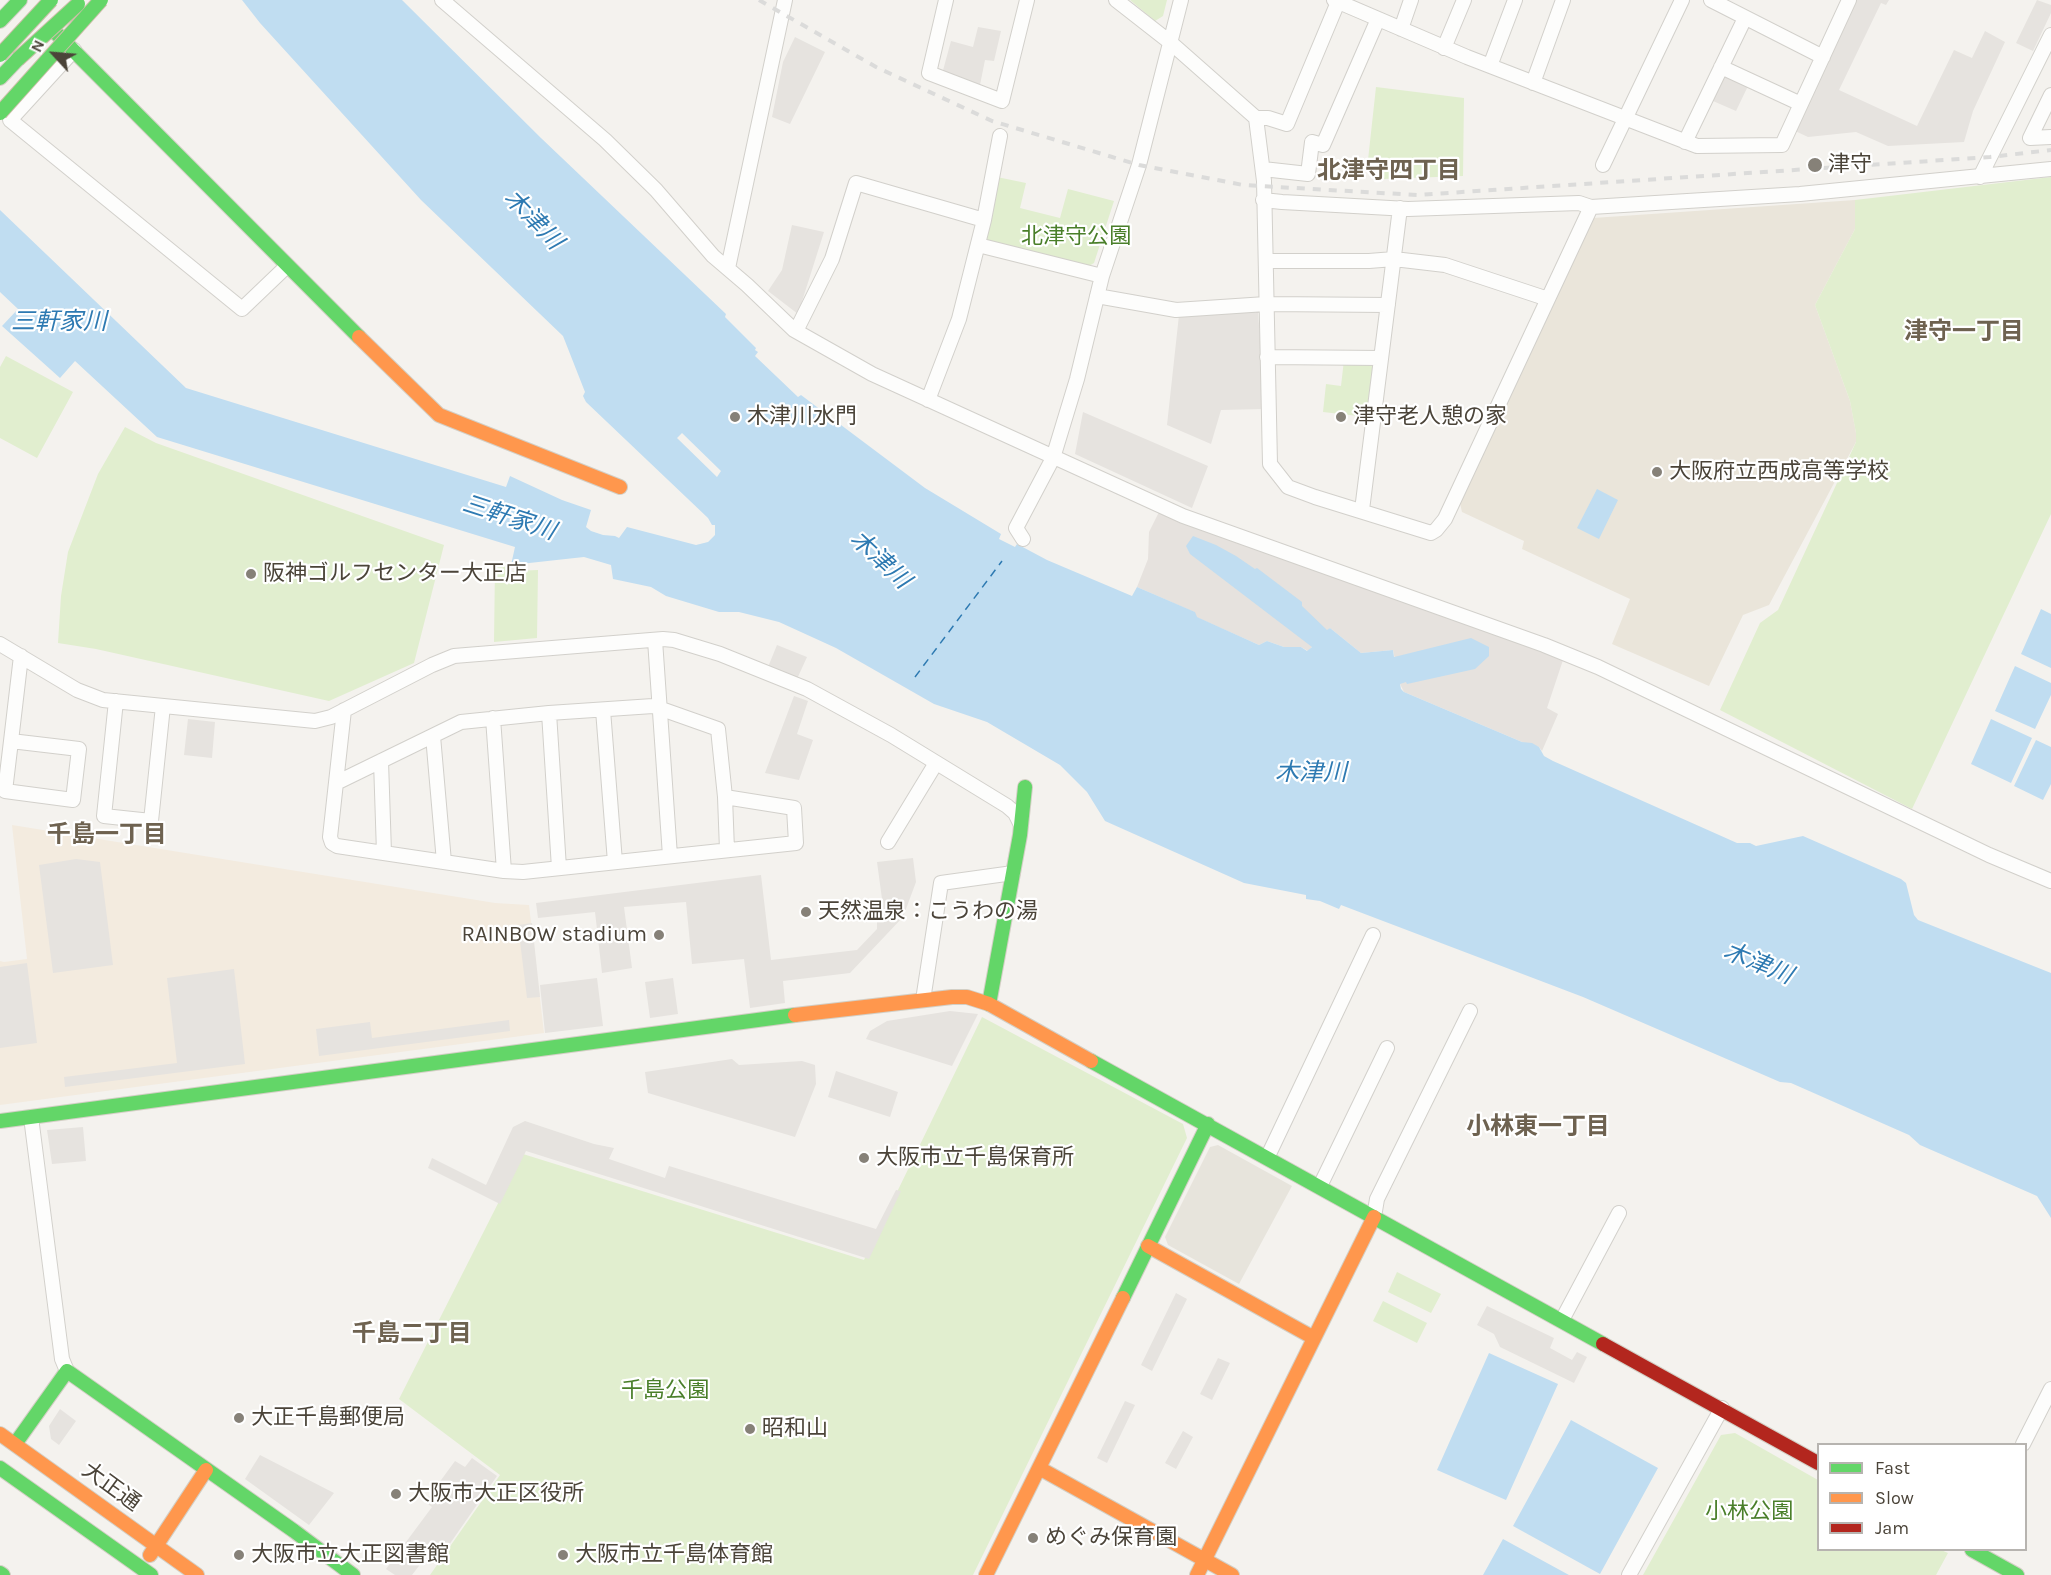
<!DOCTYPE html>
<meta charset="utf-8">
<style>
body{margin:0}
#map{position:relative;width:2051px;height:1575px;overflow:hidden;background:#f4f2ee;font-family:Karla,sans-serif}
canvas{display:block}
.legend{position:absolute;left:1817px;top:1443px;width:210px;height:108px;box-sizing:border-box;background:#fff;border:2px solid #b7b4b0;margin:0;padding:8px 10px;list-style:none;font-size:18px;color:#4b4439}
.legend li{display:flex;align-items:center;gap:12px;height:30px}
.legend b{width:30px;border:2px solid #b7b4b0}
.north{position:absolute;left:24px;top:24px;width:60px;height:60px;-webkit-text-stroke:4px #fff;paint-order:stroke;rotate:296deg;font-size:16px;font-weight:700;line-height:24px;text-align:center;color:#4b4439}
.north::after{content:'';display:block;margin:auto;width:21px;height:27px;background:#4b4439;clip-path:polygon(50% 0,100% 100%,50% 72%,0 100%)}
</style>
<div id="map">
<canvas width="2051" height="1575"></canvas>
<ul class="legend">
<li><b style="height:8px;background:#63d668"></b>Fast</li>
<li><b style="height:8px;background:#ff974d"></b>Slow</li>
<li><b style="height:8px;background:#b3261e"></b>Jam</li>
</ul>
<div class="north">N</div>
</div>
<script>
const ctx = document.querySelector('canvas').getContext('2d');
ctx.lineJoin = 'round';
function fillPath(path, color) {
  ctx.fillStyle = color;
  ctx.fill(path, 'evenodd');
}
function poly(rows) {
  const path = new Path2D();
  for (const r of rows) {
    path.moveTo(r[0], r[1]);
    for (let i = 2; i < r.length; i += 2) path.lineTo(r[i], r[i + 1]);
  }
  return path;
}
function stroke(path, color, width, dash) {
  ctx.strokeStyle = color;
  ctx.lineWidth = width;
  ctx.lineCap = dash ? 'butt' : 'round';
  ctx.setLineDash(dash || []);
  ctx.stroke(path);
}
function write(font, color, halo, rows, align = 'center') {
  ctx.font = font + ' Karla,"Noto Sans JP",sans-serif';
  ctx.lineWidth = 4.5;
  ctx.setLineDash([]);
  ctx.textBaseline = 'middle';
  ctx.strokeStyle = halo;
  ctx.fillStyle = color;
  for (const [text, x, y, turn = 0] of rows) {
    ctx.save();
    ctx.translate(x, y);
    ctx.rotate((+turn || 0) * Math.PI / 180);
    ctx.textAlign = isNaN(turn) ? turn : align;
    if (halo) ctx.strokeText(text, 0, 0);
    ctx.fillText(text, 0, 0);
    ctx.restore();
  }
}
fillPath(poly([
 [1218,1145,1292,1186,1239,1284,1168,1245,1165,1237,1210,1147]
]), '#e7e4dc');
fillPath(poly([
 [12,825,495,903,529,905,544,1033,0,1105,0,961,4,962,27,959]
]), '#f3ebdf');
fillPath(poly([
 [1159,512,1543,651,1563,660,1547,708,1558,714,1542,751,1539,747,1522,742,1404,692,1400,684,1393,650,1361,653,1330,628,1308,651,1301,647,1284,647,1267,641,1259,645,1196,617,1194,612,1137,587,1148,559,1149,532]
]), '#e6e2de');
fillPath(poly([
 [1855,200,1855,229,1815,305,1850,401,1856,433,1856,442,1769,605,1743,615,1709,686,1612,644,1630,599,1522,549,1524,541,1462,512,1460,503,1593,218]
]), '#eae5da');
fillPath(poly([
 [1130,0,1167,0,1163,16,1155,21],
 [1376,87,1464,98,1463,176,1383,179,1368,160],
 [997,177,1026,183,1020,208,1060,218,1068,189,1114,201,1094,263,1089,266,983,242],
 [2051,177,2051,514,1912,809,1720,710,1760,623,1778,610,1856,442,1856,433,1850,401,1815,305,1855,229,1855,200],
 [6,356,73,392,37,458,0,438,0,367],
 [1344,360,1378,361,1371,413,1367,417,1323,412,1326,384,1341,386],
 [125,427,156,443,444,545,414,663,329,701,96,649,58,643,61,596,68,552,98,474],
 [495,565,509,565,510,573,514,571,538,570,537,638,494,642],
 [982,1017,1183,1124,1187,1138,973,1575,430,1575,500,1475,399,1399,523,1154,864,1260],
 [1397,1272,1441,1294,1431,1313,1388,1292],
 [1383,1301,1427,1323,1417,1343,1373,1321],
 [1735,1433,1818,1480,1818,1550,1941,1550,1948,1553,1936,1575,1643,1575,1721,1435]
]), '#e1eecf');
fillPath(poly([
 [1852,0,1889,0,1886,5,1881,3,1839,90,1917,126,1954,50,1972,58,1985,31,2005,42,1973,111,1964,142,1888,146,1856,132,1808,137,1793,130],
 [2037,0,2051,5,2051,13,2033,51,2016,43],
 [978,27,1001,31,994,61,985,60,980,85,942,74,951,41,973,47],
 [795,37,825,52,790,124,772,117,783,62],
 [1725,76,1748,86,1736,111,1713,101],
 [792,225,824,232,798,314,768,291,782,270],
 [1258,312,1265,409,1221,410,1211,444,1167,425,1179,315],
 [1083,412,1208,466,1192,508,1075,454],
 [777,645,807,657,797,679,768,667],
 [794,696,808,701,797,734,813,740,799,780,765,773],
 [188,719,215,722,212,758,184,755],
 [913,858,916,882,903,917,850,973,783,981,785,1003,750,1008,744,959,692,964,686,902,624,907,632,968,602,973,595,912,538,918,536,903,761,875,771,960,857,950,877,929,877,922,885,921,877,862],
 [76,859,100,862,113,965,53,973,39,865],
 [532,923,540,997,527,998,518,925],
 [27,963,37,1043,0,1048,0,967],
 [234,969,245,1064,65,1087,64,1077,177,1063,167,978],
 [597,978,603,1026,545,1033,540,985],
 [673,978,678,1014,650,1018,645,982],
 [950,1011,978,1014,952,1066,866,1039,870,1031,887,1021],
 [509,1020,510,1031,319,1056,316,1029,370,1022,372,1038],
 [732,1059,739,1065,802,1061,815,1065,816,1084,795,1137,648,1093,645,1072],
 [836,1071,898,1092,890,1117,828,1097],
 [525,1121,594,1144,614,1148,609,1159,665,1178,669,1166,876,1229,896,1190,901,1191,869,1259,526,1151,500,1204,428,1168,432,1158,486,1185,513,1127],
 [83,1127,86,1161,52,1164,47,1130],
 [1176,1293,1187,1299,1152,1371,1141,1365],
 [1487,1306,1554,1338,1550,1348,1572,1360,1577,1352,1587,1357,1574,1383,1500,1347,1494,1334,1477,1325],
 [1218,1358,1230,1363,1212,1400,1200,1394],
 [1125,1401,1135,1405,1107,1463,1097,1458],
 [60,1409,76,1421,59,1445,51,1439,49,1426],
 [1183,1431,1193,1437,1176,1469,1165,1463],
 [260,1455,334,1493,309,1525,245,1479],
 [472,1458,497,1476,442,1555,432,1549,412,1575,395,1575,386,1569,432,1507,425,1502,455,1461,465,1467]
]), '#e6e3df');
fillPath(poly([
 [242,0,402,0,541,138,726,314,725,317,756,348,755,350,758,352,755,356,798,397,801,395,925,488,1001,534,999,539,1015,547,1017,544,1047,560,1132,596,1137,587,1195,612,1197,617,1259,645,1267,641,1284,647,1301,647,1307,651,1312,647,1190,554,1186,546,1193,536,1216,545,1236,556,1255,569,1257,568,1302,602,1302,606,1327,630,1330,628,1361,653,1393,650,1394,657,1471,638,1489,647,1489,656,1475,669,1407,684,1406,682,1400,684,1401,689,1404,692,1522,742,1532,743,1539,747,1544,756,1553,761,1737,843,1750,843,1756,846,1803,836,1901,879,1906,883,1914,915,1918,920,2051,973,2051,1218,2037,1196,1920,1145,1909,1135,1791,1083,1780,1082,1583,997,1341,905,1339,909,1320,901,1306,899,1306,895,1244,883,1105,821,1087,792,1060,765,987,722,934,704,836,648,779,622,739,612,719,612,666,596,651,587,613,579,611,565,584,557,511,565,515,547,157,437,75,361,60,378,2,326,18,309,0,292,0,210,186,388,506,487,510,476,562,500,591,510,586,527,591,531,603,535,615,536,619,538,627,527,696,545,708,542,715,535,715,525,712,525,708,518,586,402,583,396,585,392,563,336,421,200,260,23],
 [682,433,721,471,717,477,677,438],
 [1597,489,1618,500,1599,539,1577,528],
 [2041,609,2051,614,2051,668,2021,654],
 [2015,666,2051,683,2051,695,2035,729,1995,711],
 [1991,719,2032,738,2011,783,1971,764],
 [2036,740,2051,747,2051,784,2043,800,2014,786],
 [1489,1353,1558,1384,1506,1500,1437,1470],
 [1571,1420,1658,1468,1600,1574,1513,1526],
 [1503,1539,1569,1575,1483,1575]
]), '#c0ddf1');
stroke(poly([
 [915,677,1002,561]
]), '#2e7ab2', 1.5, [8, 6]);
const street = poly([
 [442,0,605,140,656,190,713,256,747,285,794,330,872,374,1183,516,1544,645,1598,667,1989,855,2051,881],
 [946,0,929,73,1002,101,1027,0],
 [1116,0,1171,43,1256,118,1264,181,1270,464,1288,487,1315,497,1431,533,1436,530,1445,519,1591,207],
 [1334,0,1467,57,1697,146,1782,145,1849,0],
 [1711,0,1823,57],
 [1401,29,1411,0],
 [1444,48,1464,0],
 [74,50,10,120,242,309,287,266],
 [1490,66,1515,0],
 [1721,67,1801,104],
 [1533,83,1563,0],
 [2051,95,2030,138,2051,137],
 [1256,118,1268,118,1287,124,1338,2],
 [1685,142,1745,18],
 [1603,165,1682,0],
 [1263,169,1308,174,1312,142,1323,145,1378,19],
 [1980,177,2051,35],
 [1263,200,1282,202,1408,209,1579,203,1591,207,1800,194,2051,169],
 [978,245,1102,276],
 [1266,261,1369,261,1394,259,1445,265,1548,299],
 [728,268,785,0],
 [1097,296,1176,310,1266,304,1388,305],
 [796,331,832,259,856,183,984,220],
 [1267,357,1381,358],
 [928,400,959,319,984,220,1000,136],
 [1362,510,1400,208],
 [1023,539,1016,528,1053,458,1077,379,1102,276,1139,165,1181,0],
 [655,640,670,856],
 [0,644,77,690,103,700,315,721,331,717,432,665,454,656,663,639,674,640,720,654,807,689,891,735,1007,806,1015,813,1021,825],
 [116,701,104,816,151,821,163,706],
 [344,710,330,837,332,843,337,846,504,871,523,872,796,843,794,808,725,797],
 [603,710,615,862],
 [549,713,559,868],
 [493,718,504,871],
 [433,736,444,862],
 [11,741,79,749,73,800,5,791,11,741,21,656],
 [381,761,384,853],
 [336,783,461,722,549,713,653,706,718,729,725,797,727,850],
 [888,842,936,763],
 [923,1000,941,883,1013,873],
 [31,1117,62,1359,67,1371],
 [1268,1156,1373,935],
 [1320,1186,1387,1048],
 [1374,1217,1377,1199,1470,1011],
 [1562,1320,1619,1213],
 [2023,1444,2051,1389],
 [1629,1575,1722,1408]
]);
const fast = poly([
 [0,21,20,0],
 [56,33,359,337],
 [0,78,18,59],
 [989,1004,1020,835,1025,787],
 [1091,1061,1603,1344],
 [0,1121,795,1015],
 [1123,1298,1208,1124],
 [15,1444,67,1371,294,1531,353,1575],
 [0,1468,151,1575],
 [1972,1550,2017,1575],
 [0,1573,3,1575]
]);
const slow = poly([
 [359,337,439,415,620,487],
 [795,1015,952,997,967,997,989,1004,1091,1061],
 [1148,1246,1314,1338],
 [0,1434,197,1575],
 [1039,1468,1232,1575],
 [150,1555,206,1470],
 [986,1575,1123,1298],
 [1197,1575,1374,1217]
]);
const jam = poly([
 [1603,1344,1818,1463]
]);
stroke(street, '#d2d0cb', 16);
stroke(fast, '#d3cfc5', 16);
stroke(slow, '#d3cfc5', 16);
stroke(jam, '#d3cfc5', 16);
stroke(street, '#fdfdfc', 14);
stroke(fast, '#63d668', 14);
stroke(slow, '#ff974d', 14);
stroke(jam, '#b3261e', 14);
stroke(poly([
 [759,0,876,67,992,121,1139,165,1243,185,1417,195,1990,157,2051,150]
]), '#dbdbda', 4, [8, 8]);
const fastBridge = poly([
 [0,55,51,0],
 [18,59,78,4],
 [0,113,101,0]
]);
stroke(fastBridge, '#ccbfa9', 16, []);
stroke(fastBridge, '#63d668', 14);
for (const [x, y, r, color] of [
 [1815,165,8,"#868178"],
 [735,417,6,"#868178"],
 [1341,417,6,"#868178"],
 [1657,472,6,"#868178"],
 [251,574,6,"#868178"],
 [806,912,6,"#868178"],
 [659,935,6,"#868178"],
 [864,1158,6,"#868178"],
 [239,1418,6,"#868178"],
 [750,1429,6,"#868178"],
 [396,1494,6,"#868178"],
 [1033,1538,6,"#868178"],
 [239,1555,6,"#868178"],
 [563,1555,6,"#868178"]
]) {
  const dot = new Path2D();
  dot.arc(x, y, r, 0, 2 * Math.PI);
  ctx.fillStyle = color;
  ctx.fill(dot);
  stroke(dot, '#fff', 2);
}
write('22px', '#4b4439', '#fff', [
 ["津守",1828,165],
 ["木津川水門",747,417],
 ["津守老人憩の家",1353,417],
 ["大阪府立西成高等学校",1669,472],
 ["阪神ゴルフセンター大正店",263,574],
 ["天然温泉：こうわの湯",818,912],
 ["RAINBOW stadium",647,935,"right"],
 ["大阪市立千島保育所",876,1158],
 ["大正千島郵便局",251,1418],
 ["昭和山",762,1429],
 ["大阪市大正区役所",408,1494],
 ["めぐみ保育園",1045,1538],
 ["大阪市立大正図書館",251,1555],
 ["大阪市立千島体育館",575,1555]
], 'left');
write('22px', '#4a7f2a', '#fff', [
 ["北津守公園",1076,237],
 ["千島公園",665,1391],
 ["小林公園",1749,1512]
]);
write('22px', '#4b4439', '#fff', [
 ["大正通",111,1487,36]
]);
write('bold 24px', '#6e6250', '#fff', [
 ["北津守四丁目",1389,171],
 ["津守一丁目",1964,332],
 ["千島一丁目",107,835],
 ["小林東一丁目",1538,1127],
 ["千島二丁目",412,1334]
]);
write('italic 24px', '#2e7ab2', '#fff', [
 ["木津川",533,220,46],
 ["三軒家川",59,322],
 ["三軒家川",509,518,18],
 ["木津川",880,560,43],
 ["木津川",1311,773],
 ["木津川",1758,964,22]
]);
</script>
